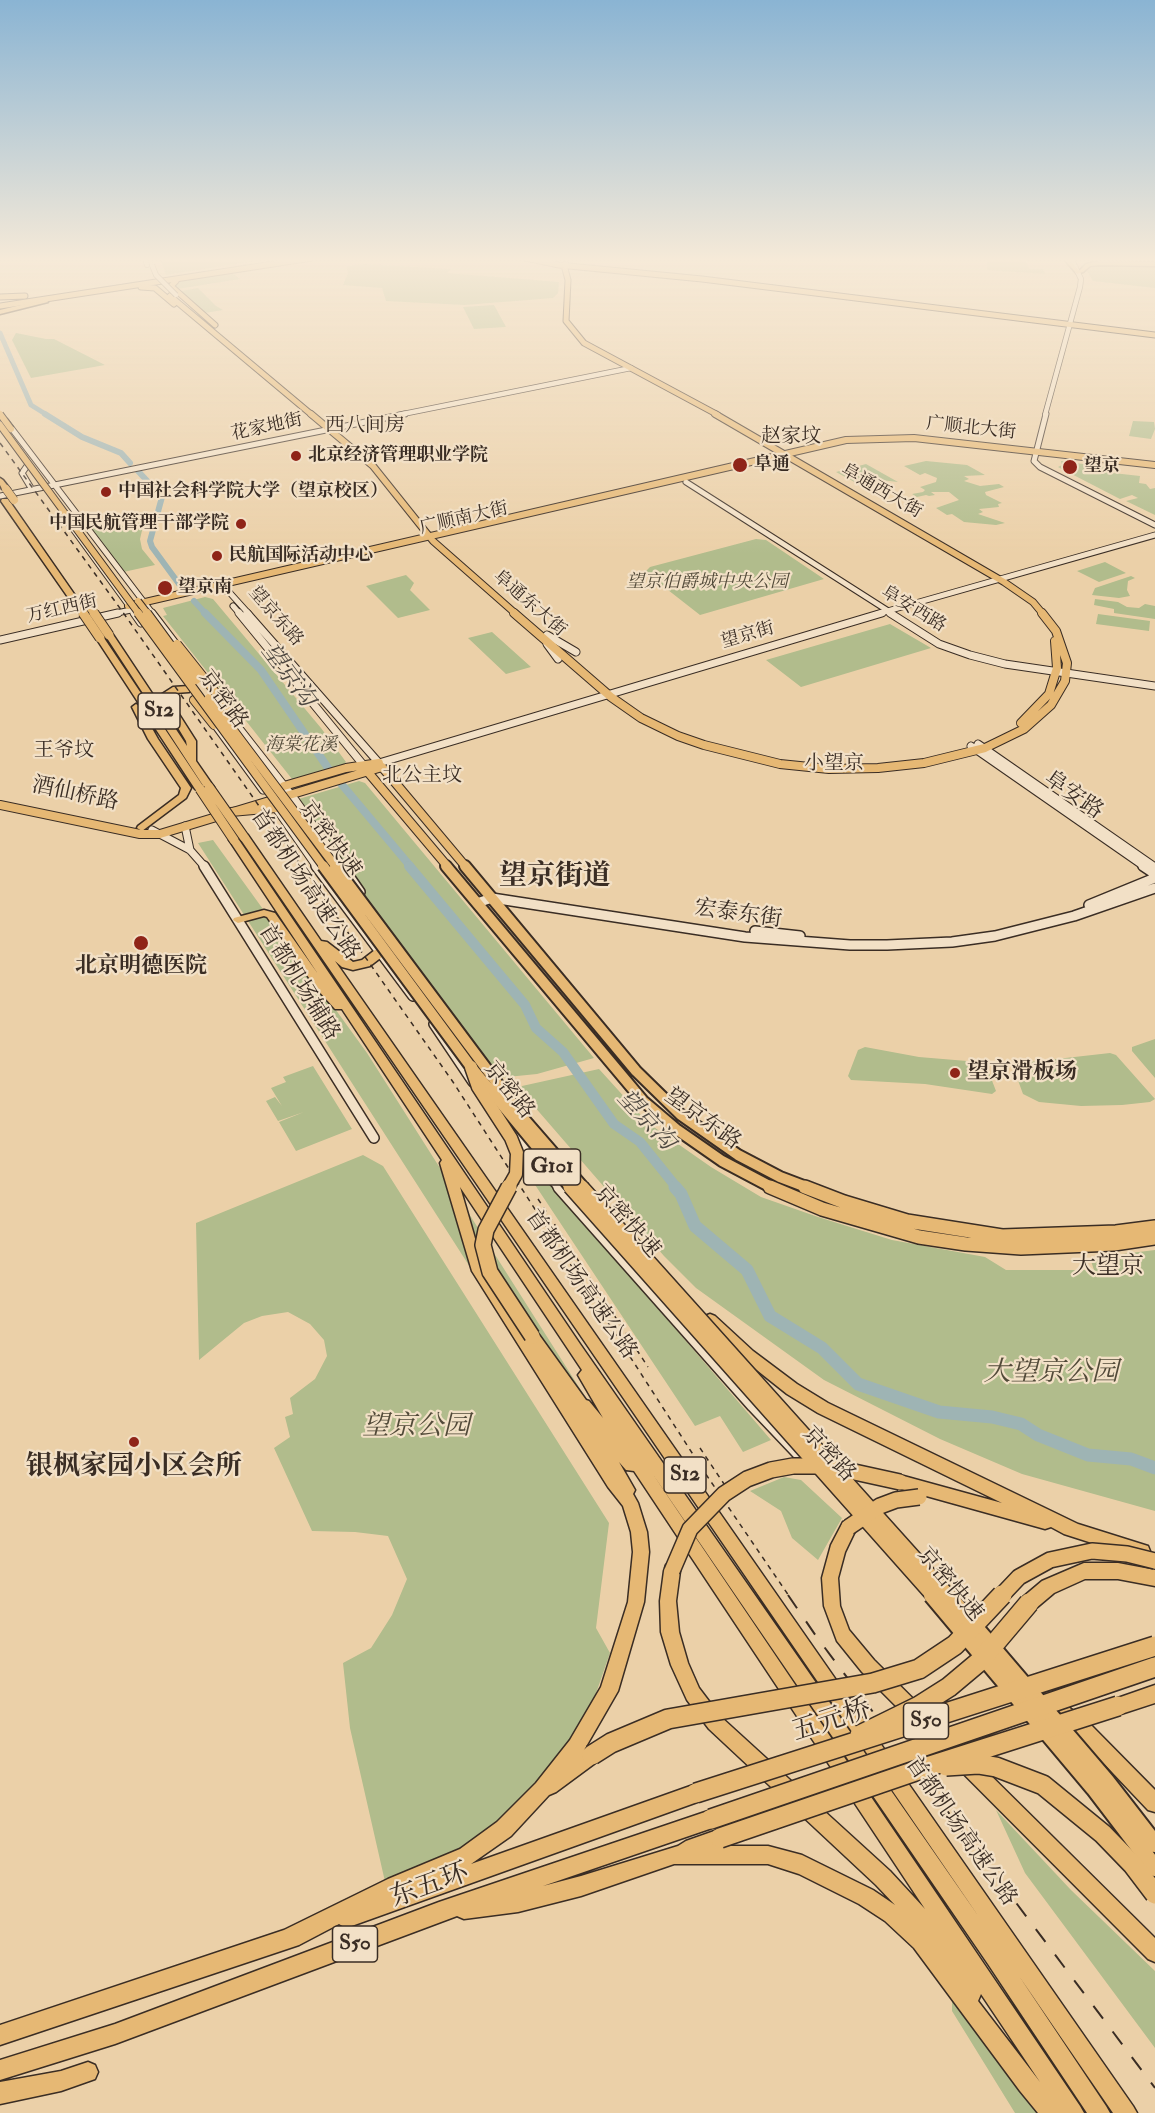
<!DOCTYPE html>
<meta charset="utf-8">
<style>
body{margin:0}
canvas{display:block;background:#ebd0a8}
</style>
<canvas width="1155" height="2113"></canvas>
<script>
const ctx = document.querySelector('canvas').getContext('2d');
ctx.lineJoin = 'round';
function fillPath(path, color) {
  ctx.fillStyle = color;
  ctx.fill(path, 'evenodd');
}
function poly(rows) {
  const path = new Path2D();
  for (const r of rows) {
    path.moveTo(r[0], r[1]);
    for (let i = 2; i < r.length; i += 2) path.lineTo(r[i], r[i + 1]);
  }
  return path;
}
function stroke(path, color, width, dash) {
  ctx.strokeStyle = color;
  ctx.lineWidth = width;
  ctx.lineCap = dash ? 'butt' : 'round';
  ctx.setLineDash(dash || []);
  ctx.stroke(path);
}
function write(font, color, halo, rows, align = 'center') {
  ctx.font = font + ' "IM FELL Double Pica","Noto Serif SC",serif';
  ctx.lineWidth = 4.5;
  ctx.setLineDash([]);
  ctx.textBaseline = 'middle';
  ctx.strokeStyle = halo;
  ctx.fillStyle = color;
  for (const [text, x, y, turn = 0] of rows) {
    ctx.save();
    ctx.translate(x, y);
    ctx.rotate((+turn || 0) * Math.PI / 180);
    ctx.textAlign = isNaN(turn) ? turn : align;
    if (halo) ctx.strokeText(text, 0, 0);
    ctx.fillText(text, 0, 0);
    ctx.restore();
  }
}
fillPath(poly([
 [160,258,274,258,166,275],
 [986,258,1025,258,1029,269,1043,269,1045,274,987,270],
 [364,264,451,269,447,273,559,282,558,293,553,298,465,305,386,301,382,288,343,285,348,273,346,266],
 [1137,264,1155,267,1155,288,1093,281,1087,271,1095,265],
 [232,273,240,279,177,289,174,285,182,281],
 [198,288,216,306,223,310,205,313,181,291],
 [494,305,506,327,474,329,463,307],
 [16,333,46,339,54,339,105,365,31,378,12,340],
 [1133,421,1154,422,1155,429,1151,439,1129,436],
 [926,461,967,465,985,475,964,476,969,479,964,481,980,486,999,484,1004,487,985,492,986,495,1002,503,998,504,999,507,979,509,983,512,978,514,1005,523,996,525,964,522,952,514,947,515,936,508,959,500,949,492,931,492,935,495,929,496,926,495,917,497,912,494,923,492,925,490,920,487,936,482,937,478,925,473,920,475,904,466],
 [1061,461,1113,468,1113,473,1140,476,1139,483,1146,484,1150,489,1155,488,1155,515,1126,501,1138,498,1132,495,1120,499,1058,467,1062,465],
 [866,464,898,482,881,480,860,485,836,472],
 [96,517,104,527,111,528,144,522,140,539,142,549,155,565,119,573,82,521],
 [756,539,766,540,824,579,700,615,645,572,650,567],
 [1105,562,1126,573,1099,582,1077,571],
 [406,575,414,583,410,590,430,610,398,618,366,586],
 [1131,576,1135,578,1128,581,1127,590,1130,596,1119,598,1092,595,1095,588],
 [205,597,213,599,321,728,346,762,342,766,292,779,163,616,167,615,163,608],
 [1095,599,1118,602,1127,607,1139,608,1145,604,1155,606,1155,619,1114,613,1114,609,1094,605],
 [1098,614,1150,621,1149,631,1096,624],
 [890,624,931,648,801,687,766,660],
 [492,632,531,667,506,674,468,638],
 [359,781,365,783,594,1058,537,1074,497,1078,292,801],
 [213,840,367,1053,610,1436,613,1490,198,843],
 [1155,1039,1155,1078,1132,1051,1132,1047],
 [865,1047,919,1057,979,1062,986,1065,996,1091,992,1094,925,1084,851,1080,848,1076,858,1050],
 [1110,1053,1116,1055,1155,1099,1150,1102,1122,1105,1081,1106,1039,1102,1023,1094,1012,1064],
 [313,1066,352,1129,296,1151,279,1122,304,1112,278,1121,266,1101,275,1097,282,1106,271,1088,286,1082,283,1077],
 [599,1069,648,1123,711,1167,761,1197,818,1217,892,1240,985,1257,1006,1270,1094,1270,1090,1258,1155,1250,1155,1511,1022,1474,940,1439,824,1380,696,1288,664,1256,520,1090,522,1086],
 [490,1117,498,1122,771,1440,743,1452,720,1416,695,1426],
 [363,1155,383,1166,609,1523,596,1628,610,1653,594,1699,569,1742,536,1785,502,1818,462,1849,386,1886,350,1728,343,1663,371,1648,392,1615,407,1579,388,1536,355,1532,312,1531,274,1448,290,1437,285,1417,293,1414,290,1398,315,1379,327,1356,324,1340,310,1324,288,1312,262,1316,244,1323,199,1360,196,1223],
 [784,1477,801,1480,842,1518,818,1560,792,1538,781,1511,750,1491],
 [996,1810,1071,1890,1155,1971,1155,2048,1025,1873],
 [952,1997,1044,2113,1015,2113,952,2011]
]), '#b1bc8c');
stroke(poly([
 [0,333,31,405,47,415]
]), '#9eb4b4', 5);
stroke(poly([
 [45,414,82,437,121,453,130,463],
 [138,471,162,497,150,541,152,547,182,588],
 [194,601,206,614]
]), '#9eb4b4', 6);
stroke(poly([
 [205,613,261,670,328,768,411,867]
]), '#9eb4b4', 8);
stroke(poly([
 [409,866,525,1005,536,1028,563,1052,614,1124,640,1142,677,1188]
]), '#9eb4b4', 10);
stroke(poly([
 [675,1187,681,1194,695,1226,747,1270,770,1316,822,1348,858,1384,939,1412,992,1417,1021,1424,1038,1435,1088,1455,1131,1459,1155,1468]
]), '#9eb4b4', 13);
const secondaryFar4 = poly([
 [145,258,147,265],
 [398,415,631,368],
 [1045,415,1080,287,1081,279,1071,258]
]);
const secondaryFar3 = poly([
 [1046,414,1034,461,1040,467,1155,525],
 [6,421,153,614],
 [27,466,22,473,31,488],
 [686,482,893,614],
 [0,496,405,414],
 [68,522,135,614],
 [222,589,230,593,249,614],
 [233,606,240,614],
 [112,614,131,610],
 [877,614,1155,535]
]);
const secondaryFar2 = poly([
 [134,613,141,623],
 [152,613,181,651],
 [239,613,365,767],
 [247,613,379,763,882,613],
 [890,613,939,644,970,655,1005,664,1155,686],
 [547,635,576,652],
 [0,640,118,613],
 [547,644,558,659],
 [227,713,296,801,343,867],
 [211,719,263,790],
 [978,744,1155,867],
 [971,746,1145,867],
 [271,801,317,867],
 [185,826,190,850],
 [152,830,190,850,205,867]
]);
const secondaryFar1 = poly([
 [204,866,374,1138],
 [316,866,413,996],
 [342,866,360,892],
 [1143,866,1155,874],
 [477,903,492,898,745,937,850,945,887,945,952,942,995,936,1074,916,1155,888],
 [1089,905,1155,878],
 [755,931,800,936],
 [434,1024,473,1082],
 [504,1117,536,1161,560,1188]
]);
const secondary = poly([
 [559,1187,753,1406,809,1465]
]);
const primaryFar4 = poly([
 [525,258,559,265,702,279,1155,335],
 [566,264,564,265,568,280,566,321,584,343,718,415],
 [176,281,171,286,215,325],
 [141,287,155,288,174,304],
 [170,296,312,415]
]);
const primaryFar3 = poly([
 [311,414,373,466,433,541,516,614],
 [715,414,1004,582,1033,602,1043,614],
 [128,606,846,440,914,438,1155,465]
]);
const primaryFar2 = poly([
 [514,613,611,697,641,718,678,736,704,745,780,764,829,769,878,768,924,763,985,748,1024,729,1051,705,1065,681,1067,663,1056,631,1042,613],
 [1021,723,1049,694,1057,668,1055,641],
 [367,771,448,867],
 [284,786,346,768,379,763],
 [0,805,140,834,160,834,382,767,466,867]
]);
const primaryFar1 = poly([
 [446,866,643,1101,676,1129,722,1161,773,1188],
 [465,866,636,1071,681,1115,738,1155,780,1177,809,1188]
]);
const primary = poly([
 [770,1187,822,1209,919,1237,966,1244,1021,1248,1114,1244,1155,1238],
 [805,1187,844,1202,907,1221,1002,1236,1116,1232,1155,1227]
]);
const trunkFar1 = poly([
 [0,297,25,296],
 [0,306,312,258]
]);
const trunk = poly([
 [216,693,232,713,233,718],
 [194,700,214,725],
 [231,812,276,808]
]);
const motorway = poly([
 [1063,258,1068,258,1079,271,1086,264,1100,261,1155,262,1155,266,1100,265,1090,266,1083,272,1077,274,1063,258],
 [46,299,48,302,0,314,0,310,46,299],
 [0,478,3,480,10,489,8,490,2,489,0,485,0,478],
 [2,499,8,499,79,601,78,603,72,603,1,501,2,499],
 [106,633,112,633,187,746,186,741,159,696,173,687,189,686,193,689,189,692,175,693,168,697,196,741,196,761,214,787,212,789,209,790,204,787,105,635,106,633],
 [100,635,104,638,205,789,203,791,200,792,195,789,96,638,100,635],
 [136,704,140,707,158,739,191,788,186,798,142,831,137,828,138,826,179,795,181,788,148,739,132,707,136,704],
 [244,834,248,835,321,941,327,942,353,962,362,960,375,950,383,950,385,953,383,956,370,966,353,970,342,967,335,961,1133,2106,1137,2113,1113,2113,1019,1976,1106,2106,1110,2113,1087,2113,988,1964,652,1473,1080,2106,1084,2113,1038,2113,1020,2091,914,1948,885,1921,859,1904,799,1874,768,1864,674,1864,581,1896,518,1912,464,1919,457,1916,115,2044,0,2080,0,2060,115,2024,439,1902,711,1810,718,1812,720,1819,718,1826,543,1886,581,1876,678,1846,686,1841,720,1829,727,1831,729,1838,725,1846,768,1846,802,1855,873,1890,895,1905,876,1885,709,1729,687,1700,671,1665,661,1632,660,1601,664,1571,666,1565,672,1563,678,1565,680,1571,676,1601,679,1632,688,1663,699,1688,721,1717,890,1871,925,1909,634,1471,626,1470,619,1462,635,1490,633,1494,638,1503,647,1532,649,1552,644,1602,618,1691,584,1750,592,1746,598,1749,601,1755,598,1761,556,1792,549,1795,511,1836,471,1864,696,1784,703,1786,705,1793,703,1800,346,1928,339,1924,299,1945,0,2045,0,2025,284,1930,388,1879,460,1849,497,1822,536,1783,570,1740,601,1687,628,1602,633,1552,631,1532,623,1506,608,1487,472,1271,440,1163,442,1160,342,1009,335,1009,316,988,267,917,264,916,238,923,233,920,234,918,264,910,275,913,318,974,229,840,234,837,239,840,580,1344,979,1917,239,837,244,834],
 [460,1187,582,1370,578,1375,603,1418,589,1401,586,1400,537,1332,532,1330,527,1332,483,1266,460,1187],
 [981,1994,1040,2082,978,2001,981,1994],
 [710,1314,715,1316,753,1351,797,1384,828,1403,1078,1524,1148,1546,1150,1551,1148,1556,1142,1559,1064,1534,1051,1527,1045,1529,894,1487,892,1482,894,1477,900,1475,1002,1503,818,1413,787,1394,743,1359,705,1324,703,1320,705,1316,710,1314],
 [849,1520,855,1522,857,1527,845,1552,838,1578,840,1606,849,1630,874,1660,1155,1938,1155,1962,1148,1959,862,1672,837,1641,824,1606,822,1578,831,1545,843,1522,849,1520],
 [1084,1563,1118,1563,1155,1570,1155,1586,1118,1579,1085,1579,1054,1593,1035,1609,1029,1611,1023,1609,1021,1603,1023,1597,1042,1581,1084,1563],
 [1155,1685,1155,1703,1118,1715,1112,1712,1109,1706,1112,1700,1155,1685],
 [1047,1692,1053,1695,1089,1723,1155,1790,1155,1812,1148,1810,1077,1735,1041,1707,1038,1701,1041,1695,1047,1692],
 [88,2062,95,2065,98,2072,95,2079,61,2091,0,2104,0,2082,61,2071,88,2062]
]);
stroke(secondaryFar4, '#3a2d24', 6);
stroke(secondaryFar3, '#3a2d24', 7);
stroke(secondaryFar2, '#3a2d24', 9);
stroke(secondaryFar1, '#3a2d24', 12);
stroke(secondary, '#3a2d24', 14);
stroke(primaryFar4, '#3a2d24', 7);
stroke(primaryFar3, '#3a2d24', 8);
stroke(primaryFar2, '#3a2d24', 10);
stroke(primaryFar1, '#3a2d24', 14);
stroke(primary, '#3a2d24', 16);
stroke(trunkFar1, '#3a2d24', 7);
stroke(trunk, '#3a2d24', 10);
stroke(motorway, '#3a2d24', 3);
stroke(secondaryFar4, '#f2e0c6', 4.5);
stroke(secondaryFar3, '#f2e0c6', 5);
stroke(secondaryFar2, '#f2e0c6', 7);
stroke(secondaryFar1, '#f2e0c6', 9);
stroke(secondary, '#f2e0c6', 11);
stroke(primaryFar4, '#e6b874', 5);
stroke(primaryFar3, '#e6b874', 6);
stroke(primaryFar2, '#e6b874', 8);
stroke(primaryFar1, '#e6b874', 10);
stroke(primary, '#e6b874', 13);
stroke(trunkFar1, '#e6b874', 5);
stroke(trunk, '#e6b874', 8);
fillPath(motorway, '#e6b874');
stroke(poly([
 [0,443,122,611,453,1082,705,1473,789,1596],
 [538,1199,648,1367],
 [700,1448,728,1490]
]), '#3a2d24', 1.5, [5, 5]);
stroke(poly([
 [788,1595,816,1636,1155,2088]
]), '#3a2d24', 2, [16, 16]);
const secondaryBridge = poly([
 [152,265,156,275,176,295]
]);
const trunkBridgeFar4 = poly([
 [0,414,11,429],
 [0,425,139,614],
 [138,601,148,614]
]);
const trunkBridgeFar3 = poly([
 [138,613,324,867],
 [147,613,196,680],
 [177,644,216,693],
 [209,698,336,867]
]);
const trunkBridgeFar2 = poly([
 [323,866,471,1067,571,1188],
 [335,866,524,1119,584,1188]
]);
const trunkBridgeFar1 = poly([
 [570,1187,933,1596],
 [582,1187,949,1596]
]);
const trunkBridge = poly([
 [932,1595,1094,1788,1155,1868],
 [947,1595,1106,1781,1155,1844]
]);
const motorwayBridgeFar4 = poly([
 [6,489,14,500],
 [84,599,95,614],
 [75,601,84,614]
]);
const motorwayBridgeFar3 = poly([
 [83,613,100,638],
 [94,613,109,635],
 [209,787,244,837],
 [200,789,234,840]
]);
const motorwayBridgeFar2 = poly([
 [471,1067,478,1087,511,1138,517,1153,516,1174,508,1188]
]);
const motorwayBridgeFar1 = poly([
 [509,1187,486,1230,483,1245,490,1272,532,1336],
 [849,1527,880,1506,896,1500,919,1497],
 [672,1571,690,1529,724,1494,747,1479,771,1470,793,1466,827,1466,900,1482],
 [1001,1596,1019,1577,1050,1560,1092,1551,1127,1554,1155,1561]
]);
const motorwayBridge = poly([
 [860,1735,919,1706,949,1687,980,1661,1029,1603],
 [592,1755,611,1743,668,1719,873,1683,919,1669,955,1645,1002,1595],
 [946,1766,978,1764,996,1767,1043,1785,1103,1834,1133,1865,1155,1894],
 [696,1793,1155,1646],
 [711,1819,1155,1667],
 [720,1838,930,1766,1118,1706]
]);
stroke(secondaryBridge, '#3a2d24', 6, []);
stroke(trunkBridgeFar4, '#3a2d24', 8, []);
stroke(trunkBridgeFar3, '#3a2d24', 10, []);
stroke(trunkBridgeFar2, '#3a2d24', 14, []);
stroke(trunkBridgeFar1, '#3a2d24', 16, []);
stroke(trunkBridge, '#3a2d24', 20, []);
stroke(motorwayBridgeFar4, '#3a2d24', 9, []);
stroke(motorwayBridgeFar3, '#3a2d24', 11, []);
stroke(motorwayBridgeFar2, '#3a2d24', 15, []);
stroke(motorwayBridgeFar1, '#3a2d24', 18, []);
stroke(motorwayBridge, '#3a2d24', 22, []);
stroke(secondaryBridge, '#f2e0c6', 4.5);
stroke(trunkBridgeFar4, '#e6b874', 6);
stroke(trunkBridgeFar3, '#e6b874', 8);
stroke(trunkBridgeFar2, '#e6b874', 10);
stroke(trunkBridgeFar1, '#e6b874', 13);
stroke(trunkBridge, '#e6b874', 16);
stroke(motorwayBridgeFar4, '#e6b874', 8);
stroke(motorwayBridgeFar3, '#e6b874', 9);
stroke(motorwayBridgeFar2, '#e6b874', 12);
stroke(motorwayBridgeFar1, '#e6b874', 15);
stroke(motorwayBridge, '#e6b874', 19);
const sky = ctx.createLinearGradient(0, 0, 0, 554);
sky.addColorStop(0, '#8ab4d3');
sky.addColorStop(0.47, '#f6ead8');
sky.addColorStop(1, '#f6ead800');
ctx.fillStyle = sky;
ctx.fillRect(0, 0, 1155, 554);
for (const [x, y, r, color] of [
 [296,456,6,"#8f2418"],
 [740,465,8,"#8f2418"],
 [1070,467,8,"#8f2418"],
 [106,492,6,"#8f2418"],
 [241,524,6,"#8f2418"],
 [217,556,6,"#8f2418"],
 [165,588,8,"#8f2418"],
 [141,943,8,"#8f2418"],
 [955,1073,6,"#8f2418"],
 [134,1442,6,"#8f2418"]
]) {
  const dot = new Path2D();
  dot.arc(x, y, r, 0, 2 * Math.PI);
  ctx.fillStyle = color;
  ctx.fill(dot);
  stroke(dot, '#f2e0c6', 2);
}
write('18px', '#3a2d24', '#f2e0c6', [
 ["花家地街",267,428,-12],
 ["广顺北大街",971,429,6],
 ["阜通西大街",881,492,30],
 ["广顺南大街",464,519,-13],
 ["阜通东大街",529,604,41],
 ["万红西街",62,610,-13],
 ["阜安西路",913,610,31],
 ["望京东路",275,617,49],
 ["望京街",748,636,-16]
]);
write('bold 18px', '#3a2d24', '#f2e0c6', [
 ["北京经济管理职业学院",308,456],
 ["阜通",754,465],
 ["望京",1084,467],
 ["中国社会科学院大学（望京校区）",118,492],
 ["中国民航管理干部学院",229,524,"right"],
 ["民航国际活动中心",229,556],
 ["望京南",178,588]
], 'left');
write('italic 18px', '#524a39', '#f2e0c6', [
 ["望京伯爵城中央公园",707,583],
 ["海棠花溪",301,746]
]);
write('20px', '#3a2d24', '#f2e0c6', [
 ["西八间房",365,427],
 ["赵家坟",791,438],
 ["王爷坟",64,752],
 ["小望京",834,765],
 ["北公主坟",422,777]
]);
for (const [x, y, w] of [
 [159,711,42],
 [552,1167,57],
 [685,1475,42],
 [926,1721,45],
 [355,1944,45]
]) {
  const box = new Path2D();
  box.roundRect(x - w / 2, y - 18, w, 36, 4.5);
  ctx.fillStyle = '#f2e0c6';
  ctx.fill(box);
  stroke(box, '#3a2d24', 1.5);
}
write('bold 21px', '#3a2d24', null, [
 ["S12",159,711],
 ["G101",552,1167],
 ["S12",685,1475],
 ["S50",926,1721],
 ["S50",355,1944]
]);
write('22px', '#3a2d24', '#f2e0c6', [
 ["京密路",222,700,54],
 ["酒仙桥路",75,795,12],
 ["阜安路",1073,796,35],
 ["京密快速",329,840,54],
 ["首都机场高速公路",304,885,56],
 ["宏泰东街",738,915,8],
 ["首都机场辅路",298,983,58],
 ["京密路",508,1091,51],
 ["望京东路",702,1120,36],
 ["京密快速",626,1222,49],
 ["首都机场高速公路",580,1285,55],
 ["京密路",828,1455,47],
 ["京密快速",949,1585,50],
 ["首都机场高速公路",960,1832,55]
]);
write('bold 22px', '#3a2d24', '#f2e0c6', [
 ["北京明德医院",141,967],
 ["望京滑板场",967,1073,"left"]
]);
write('italic 24px', '#4e4841', '#f2e0c6', [
 ["望京沟",287,676,53],
 ["望京沟",645,1121,47]
]);
write('24px', '#3a2d24', '#f2e0c6', [
 ["大望京",1108,1268]
]);
write('italic 27px', '#524a39', '#f2e0c6', [
 ["大望京公园",1051,1374],
 ["望京公园",416,1428]
]);
write('bold 27px', '#3a2d24', '#f2e0c6', [
 ["银枫家园小区会所",134,1468]
]);
write('27px', '#3a2d24', '#f2e0c6', [
 ["五元桥",832,1722,-18],
 ["东五环",430,1887,-20]
]);
write('bold 28px', '#3a2d24', '#f2e0c6', [
 ["望京街道",555,878]
]);
</script>
